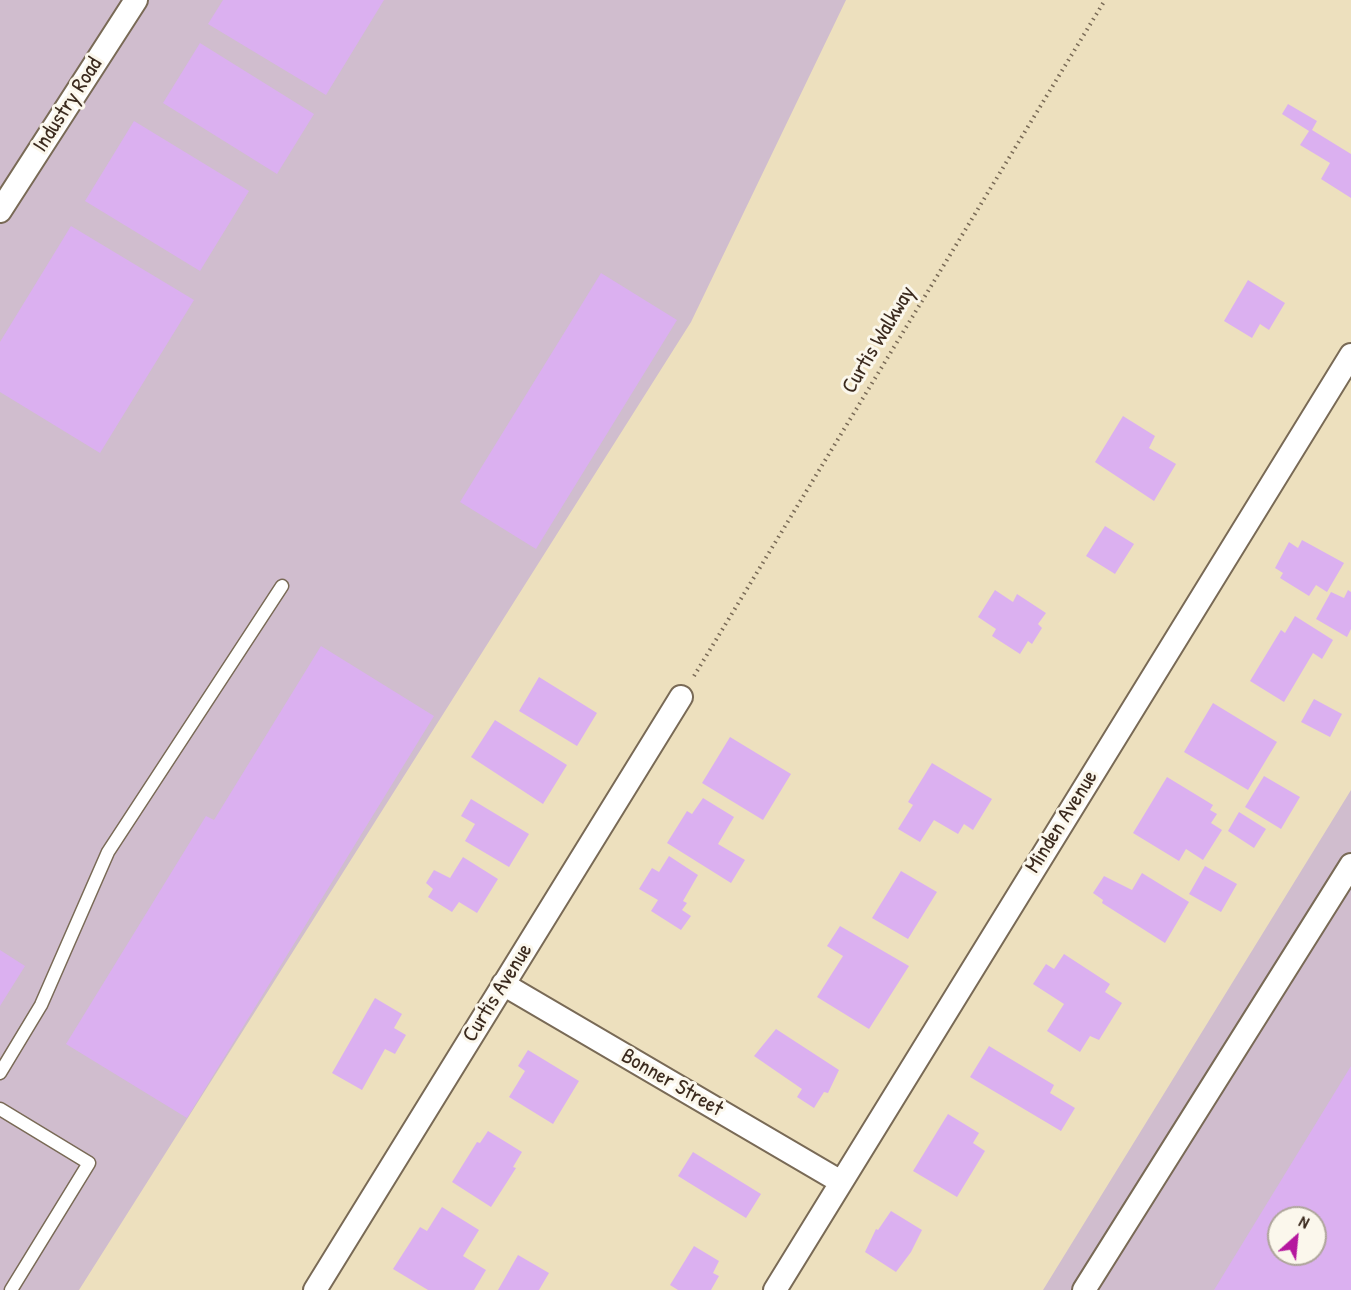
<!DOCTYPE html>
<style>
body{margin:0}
#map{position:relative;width:1351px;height:1290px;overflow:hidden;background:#ede0be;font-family:"Patrick Hand",sans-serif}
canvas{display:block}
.north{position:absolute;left:1267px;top:1206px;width:60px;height:60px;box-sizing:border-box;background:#fbf7ec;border:2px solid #aea59a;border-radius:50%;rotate:27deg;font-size:16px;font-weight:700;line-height:24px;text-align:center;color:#3b2a1e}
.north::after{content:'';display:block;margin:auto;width:21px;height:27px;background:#b5179e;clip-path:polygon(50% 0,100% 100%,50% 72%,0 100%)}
</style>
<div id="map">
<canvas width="1351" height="1290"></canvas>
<div class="north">N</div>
</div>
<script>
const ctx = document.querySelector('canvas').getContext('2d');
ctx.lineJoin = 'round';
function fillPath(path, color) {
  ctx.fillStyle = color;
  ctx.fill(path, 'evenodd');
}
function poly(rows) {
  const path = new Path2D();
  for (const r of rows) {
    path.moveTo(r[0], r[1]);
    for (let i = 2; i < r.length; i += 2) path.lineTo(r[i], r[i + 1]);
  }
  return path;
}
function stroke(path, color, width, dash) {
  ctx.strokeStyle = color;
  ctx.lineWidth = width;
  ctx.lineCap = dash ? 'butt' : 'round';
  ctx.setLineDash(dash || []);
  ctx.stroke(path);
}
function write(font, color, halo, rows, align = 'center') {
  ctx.font = font + ' "Patrick Hand",sans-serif';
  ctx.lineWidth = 6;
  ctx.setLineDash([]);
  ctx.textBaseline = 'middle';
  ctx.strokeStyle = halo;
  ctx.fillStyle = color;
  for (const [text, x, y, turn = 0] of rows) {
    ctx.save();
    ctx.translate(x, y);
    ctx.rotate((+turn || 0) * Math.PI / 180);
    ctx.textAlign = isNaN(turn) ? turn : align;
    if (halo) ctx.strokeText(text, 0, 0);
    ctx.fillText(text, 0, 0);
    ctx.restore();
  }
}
fillPath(poly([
 [0,0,846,0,691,322,79,1290,0,1290],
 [1351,790,1351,1290,1043,1290],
 [1279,1218,1315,1218,1315,1254,1279,1254]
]), '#d0bdce');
fillPath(poly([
 [223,0,384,0,326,95,208,24],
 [200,43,314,114,277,174,163,103],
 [1288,104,1317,121,1312,130,1351,154,1351,198,1321,179,1330,163,1300,145,1309,131,1282,114],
 [134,121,249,191,200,271,85,201],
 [71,226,194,300,100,453,0,392,0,342],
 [601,273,677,320,536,549,460,502],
 [1248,280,1285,303,1269,330,1260,324,1252,338,1224,321],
 [1123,416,1155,436,1149,448,1176,464,1154,501,1095,462],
 [1105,526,1134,544,1115,574,1086,556],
 [1302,540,1344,563,1327,592,1316,585,1309,596,1280,578,1283,573,1275,568,1289,542,1298,548],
 [995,590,1013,602,1017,594,1046,613,1038,624,1042,628,1032,644,1028,641,1020,654,992,636,996,629,978,617],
 [1348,590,1351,592,1351,629,1347,637,1316,619,1331,592,1344,598],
 [1295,616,1333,640,1322,659,1313,653,1284,702,1250,681,1281,630,1285,633],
 [321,646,434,716,187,1118,66,1044,206,816,214,820],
 [539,677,597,713,577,746,519,711],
 [1314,699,1342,714,1330,737,1301,722],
 [1213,703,1277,742,1248,790,1184,752],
 [495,720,567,765,543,804,471,757],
 [730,737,791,774,763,820,702,783],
 [932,763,992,799,973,830,964,824,958,834,934,820,920,842,898,829,913,805,908,802],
 [1264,776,1300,797,1281,829,1245,807],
 [1167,777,1213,805,1210,810,1217,814,1211,823,1222,830,1203,860,1186,849,1179,861,1133,833],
 [703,798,734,817,718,844,745,860,731,883,667,843,687,811,692,814],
 [471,799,529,834,509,867,465,841,475,824,461,816],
 [1239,812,1266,829,1254,848,1228,831],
 [669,856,698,875,683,901,687,903,682,910,691,916,681,930,651,911,658,900,639,889,652,868,659,872],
 [463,857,498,879,477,913,459,902,452,912,428,897,433,889,426,883,434,870,450,878],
 [1205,866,1237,884,1221,912,1189,894],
 [901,871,937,892,908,939,872,918],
 [1142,873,1189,902,1165,943,1102,903,1103,900,1093,893,1104,876,1132,890],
 [840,926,909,966,869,1029,817,997,843,956,827,946],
 [0,950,25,966,0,1006],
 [1064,954,1110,984,1105,992,1122,1003,1099,1040,1090,1036,1080,1052,1047,1031,1064,1004,1033,984,1046,964,1054,969],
 [375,998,402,1014,394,1028,406,1035,395,1054,385,1049,362,1090,332,1073],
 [776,1029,839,1070,828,1093,824,1092,814,1108,797,1097,802,1089,754,1056],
 [989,1046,1054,1085,1050,1093,1075,1108,1061,1131,970,1077],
 [528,1050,579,1081,553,1124,509,1097,525,1071,518,1066],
 [1351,1066,1351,1290,1214,1290],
 [1279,1218,1315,1218,1315,1254,1279,1254],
 [948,1114,979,1133,973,1143,985,1151,957,1197,913,1171],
 [488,1131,522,1152,513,1167,516,1168,491,1207,452,1182,477,1142,480,1143],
 [693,1152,761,1194,746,1218,678,1176],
 [442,1207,479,1230,463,1256,486,1270,474,1290,428,1290,393,1269,420,1227,427,1231],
 [891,1211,922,1230,911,1252,896,1272,865,1252,876,1229,878,1230],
 [694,1246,719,1261,713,1273,719,1276,711,1290,678,1290,670,1285],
 [518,1255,549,1273,539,1290,498,1290]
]), '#dbb0f0');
const service = poly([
 [0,1073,41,1005,108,852,282,586],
 [0,1109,89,1163,11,1290]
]);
const minor = poly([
 [0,211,136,0],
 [503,984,841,1182],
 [315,1290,681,697],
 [775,1290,1351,355],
 [1084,1290,1351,865]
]);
stroke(service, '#796a56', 15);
stroke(minor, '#796a56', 26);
stroke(poly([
 [694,676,1105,0]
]), '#796a56', 4, [1.5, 4.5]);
stroke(service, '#fff', 12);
stroke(minor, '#fff', 22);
write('22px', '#3b2a1e', '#fbf7ec', [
 ["Industry Road",68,105,-57],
 ["Curtis Walkway",879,340,-59],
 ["Minden Avenue",1062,822,-58],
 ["Curtis Avenue",498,993,-58],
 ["Bonner Street",672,1083,30]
]);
</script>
